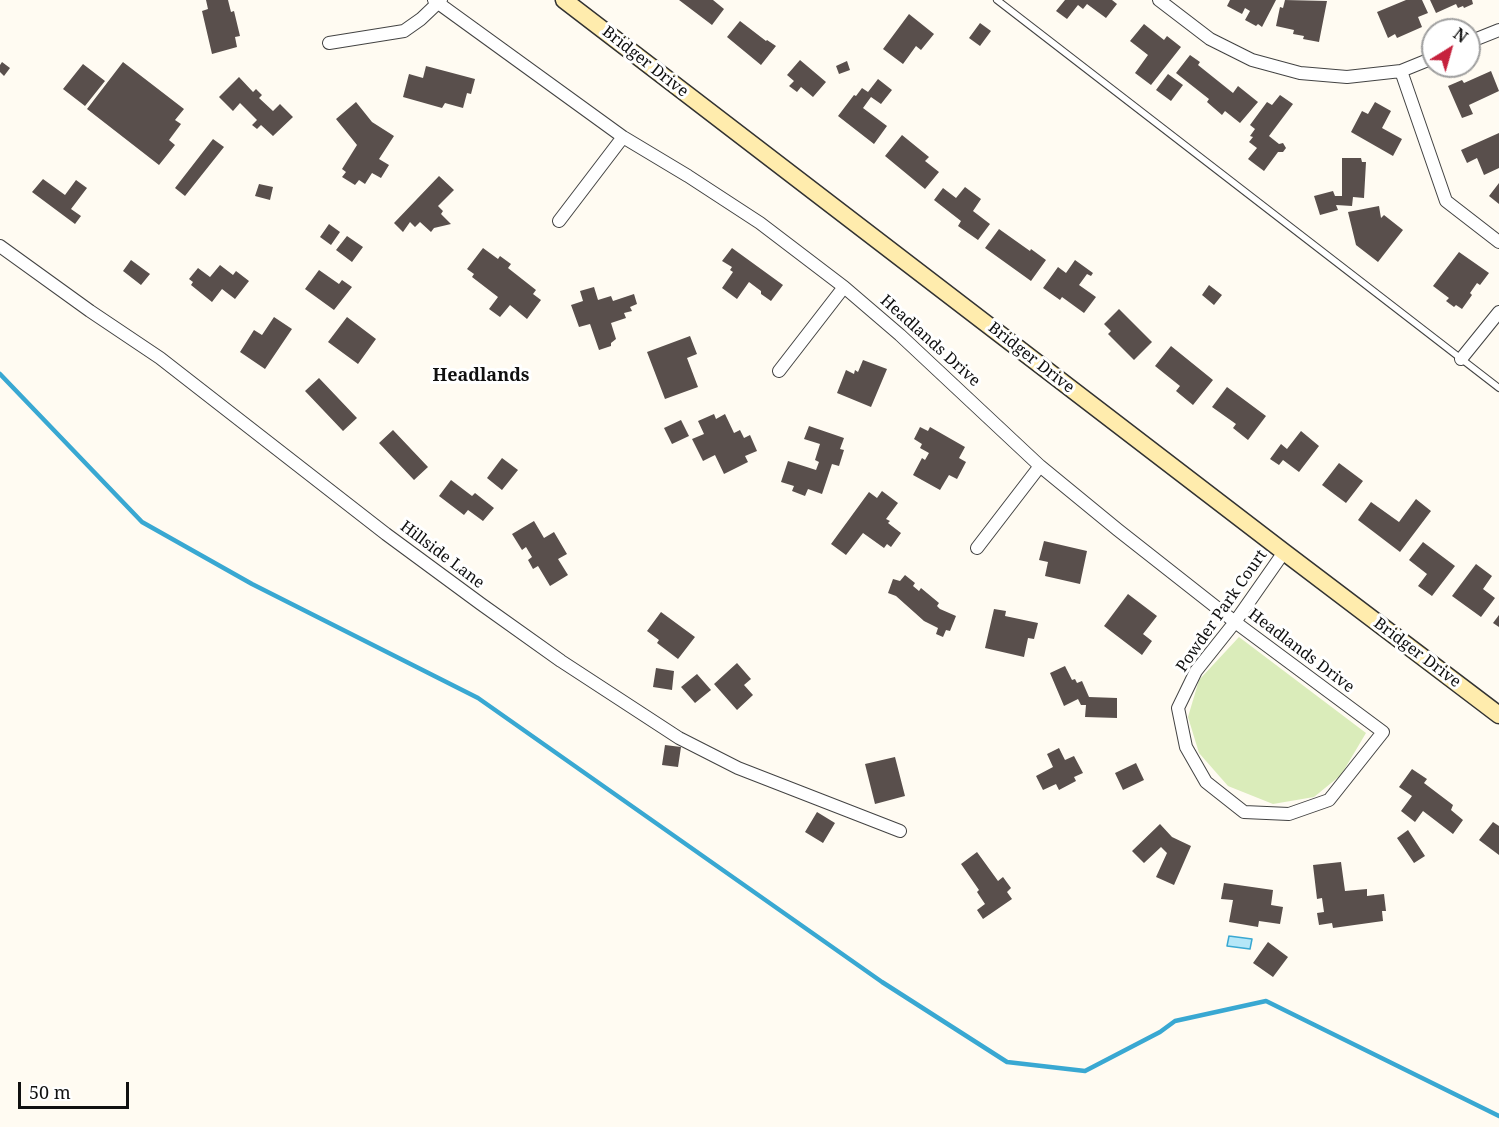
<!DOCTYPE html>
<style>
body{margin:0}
#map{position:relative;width:1499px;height:1127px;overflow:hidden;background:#fffbf2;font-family:"Noto Serif",serif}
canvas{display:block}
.north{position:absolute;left:1421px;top:18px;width:60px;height:60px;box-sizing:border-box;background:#fff;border:2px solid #9f9f9f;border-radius:50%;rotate:37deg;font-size:16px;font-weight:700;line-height:24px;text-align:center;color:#101010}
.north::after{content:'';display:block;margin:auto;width:21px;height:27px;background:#c6223d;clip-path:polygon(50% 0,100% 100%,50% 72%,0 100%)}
.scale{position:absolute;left:18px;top:1082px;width:111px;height:27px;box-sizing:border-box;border:3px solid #101010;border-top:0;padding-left:8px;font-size:18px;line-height:21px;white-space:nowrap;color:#101010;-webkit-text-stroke:4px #fff;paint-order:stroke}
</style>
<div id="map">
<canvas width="1499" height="1127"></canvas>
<div class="north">N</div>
<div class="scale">50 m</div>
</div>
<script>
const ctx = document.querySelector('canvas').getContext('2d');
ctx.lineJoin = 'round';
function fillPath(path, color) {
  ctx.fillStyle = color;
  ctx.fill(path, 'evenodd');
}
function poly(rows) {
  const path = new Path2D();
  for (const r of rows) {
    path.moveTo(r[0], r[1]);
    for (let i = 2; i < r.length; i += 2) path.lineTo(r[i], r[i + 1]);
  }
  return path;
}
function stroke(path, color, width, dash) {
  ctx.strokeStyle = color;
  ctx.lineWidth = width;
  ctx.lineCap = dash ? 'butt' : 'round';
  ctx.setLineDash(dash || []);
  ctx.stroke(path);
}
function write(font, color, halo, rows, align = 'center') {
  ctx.font = font + ' "Noto Serif",serif';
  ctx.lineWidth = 6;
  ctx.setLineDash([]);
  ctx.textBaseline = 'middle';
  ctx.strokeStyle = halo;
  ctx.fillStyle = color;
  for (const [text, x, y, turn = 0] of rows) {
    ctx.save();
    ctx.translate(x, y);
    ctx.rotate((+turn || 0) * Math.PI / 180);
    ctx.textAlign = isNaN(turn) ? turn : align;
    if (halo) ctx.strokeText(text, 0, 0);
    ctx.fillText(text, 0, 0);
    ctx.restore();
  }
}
fillPath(poly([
 [1239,637,1366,733,1341,775,1314,797,1273,804,1228,786,1199,753,1188,717,1199,680]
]), '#daecba');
const water = poly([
 [1229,936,1252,939,1250,949,1227,946,1229,936]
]);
fillPath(water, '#b5e7f8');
stroke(water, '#39a8d2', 1.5);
stroke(poly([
 [0,374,142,522,252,584,478,698,882,982,1007,1062,1085,1071,1160,1032,1175,1021,1266,1001,1499,1116]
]), '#39a8d2', 4.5);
fillPath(poly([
 [206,0,228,0,231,12,234,11,240,36,235,37,237,47,212,54,202,11,208,9],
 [679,0,713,0,724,9,712,25],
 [1065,0,1112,0,1117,4,1106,18,1087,4,1083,9,1078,5,1067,19,1056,11],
 [1230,0,1276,0,1262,27,1258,24,1256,26,1245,20,1250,11,1245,8,1242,14,1227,6],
 [1285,0,1327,1,1319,42,1303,39,1304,36,1293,34,1294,30,1276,26,1280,7,1283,8],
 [1406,0,1422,0,1428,13,1418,17,1422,27,1397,38,1395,34,1388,38,1377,12],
 [1430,0,1472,0,1473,4,1464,8,1463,6,1458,8,1456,4,1436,13],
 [909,14,934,34,921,50,916,46,903,64,883,49],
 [740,21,766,41,767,40,776,46,761,65,727,37],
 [980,23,991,31,980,46,969,38],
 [1144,24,1164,40,1167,36,1181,47,1151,85,1135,73,1148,55,1130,41],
 [1190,55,1200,62,1198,65,1233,93,1238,86,1258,102,1240,123,1225,111,1222,115,1207,102,1209,99,1176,73],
 [800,60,826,82,813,97,801,87,797,92,789,86,794,81,787,75],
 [847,61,850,70,839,74,836,66],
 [2,62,10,68,4,76,0,72,0,65],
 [123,62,184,109,175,120,181,124,169,140,175,145,159,165,87,109],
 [83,64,105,81,85,106,63,89],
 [426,66,475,79,471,94,467,93,463,108,445,103,442,108,403,97,409,74,423,78],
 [1491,71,1499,91,1469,105,1473,114,1462,118,1448,86,1462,80,1464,83],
 [1168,74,1183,85,1171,101,1156,90],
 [239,77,253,92,256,89,262,95,259,98,273,111,280,104,293,117,273,136,261,125,257,129,252,125,257,120,240,103,233,111,219,97],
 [878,79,892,90,881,104,871,97,863,108,887,126,874,144,838,116,854,95,856,96,862,88,868,92],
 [1280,95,1293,104,1269,136,1279,144,1283,143,1286,148,1283,152,1278,152,1264,171,1248,159,1257,148,1249,142,1253,137,1250,136,1255,129,1250,125,1267,102,1272,105],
 [356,102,372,122,394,136,379,159,389,165,381,178,372,173,365,184,359,180,355,185,342,177,346,172,342,169,357,145,336,119],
 [1375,102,1391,111,1382,128,1402,139,1393,156,1351,132,1362,111,1368,114],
 [1499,133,1499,168,1484,175,1477,158,1467,163,1461,150],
 [902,135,929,157,925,161,939,172,925,189,885,156],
 [213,139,224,147,185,196,175,188],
 [1342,158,1361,158,1362,162,1366,162,1364,198,1353,197,1352,206,1336,205,1338,210,1320,215,1314,196,1333,191,1335,196,1342,196],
 [439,176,454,190,438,206,443,211,441,214,451,224,434,228,431,232,420,222,415,227,410,222,403,232,394,223],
 [43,179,65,195,76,180,87,188,71,209,81,216,75,224,32,192],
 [1499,183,1499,204,1489,196],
 [259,184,273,187,270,200,255,196],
 [965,187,981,199,973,211,990,224,978,240,958,226,961,221,934,200,943,188,956,198],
 [1379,206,1381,218,1384,215,1403,230,1378,262,1356,245,1348,212],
 [329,224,340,232,331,245,320,237],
 [999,229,1030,251,1031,249,1046,260,1031,281,985,248],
 [347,236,363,247,352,262,336,250],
 [483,248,498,259,500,256,511,264,508,268,536,290,533,294,541,300,527,319,510,305,500,317,489,309,498,297,472,277,474,274,467,269],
 [732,248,783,285,771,301,761,294,761,291,749,282,737,299,722,288,733,272,730,270,732,267,722,261],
 [1459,252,1489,273,1480,285,1477,283,1470,293,1472,295,1462,309,1456,305,1454,307,1446,301,1449,298,1433,286],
 [131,260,150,274,141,285,123,271],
 [1075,260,1093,273,1091,276,1087,274,1079,285,1096,297,1084,313,1062,297,1060,300,1043,288,1058,267,1066,273],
 [220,265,233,275,236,271,249,281,235,299,222,289,212,302,191,285,193,282,189,279,198,268,210,277],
 [319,270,339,284,342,280,352,287,334,310,305,289],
 [1209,285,1222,295,1214,305,1202,295],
 [594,287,598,300,611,296,613,301,634,294,637,304,630,307,632,311,624,313,626,318,611,323,616,339,611,343,611,346,599,350,590,324,579,327,571,305,583,301,580,291],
 [1119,309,1152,342,1134,360,1108,334,1111,331,1104,324],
 [274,317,292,329,265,369,240,352,254,330,262,335],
 [347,317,376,339,358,364,328,342],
 [690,336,697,354,687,358,698,387,665,399,647,352],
 [1171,346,1213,380,1193,405,1176,391,1180,386,1155,366],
 [863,360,887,369,871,407,837,393,846,370,854,374,855,370,858,372],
 [319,378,357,418,343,431,305,391],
 [1227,387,1266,416,1248,440,1233,428,1236,424,1212,407],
 [714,414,716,419,725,414,734,433,740,430,744,438,750,435,757,451,745,456,748,462,724,474,715,455,703,461,692,439,704,434,698,421],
 [681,420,689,436,672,444,664,428],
 [809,426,844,438,840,449,844,450,839,466,832,464,822,494,808,489,805,496,792,491,794,486,781,482,788,461,816,470,819,462,815,460,820,444,804,439],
 [920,427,928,431,930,427,965,447,959,458,966,462,957,479,949,475,940,490,913,475,922,458,925,460,929,453,920,448,922,444,914,439],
 [393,430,428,467,414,480,379,443],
 [1301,431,1319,446,1299,472,1283,460,1279,465,1270,459,1281,444,1287,449],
 [502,458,518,470,502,490,487,478],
 [1339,463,1363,481,1346,503,1322,485],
 [451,480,472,496,475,493,494,508,483,521,468,510,464,515,439,496],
 [882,491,898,503,886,519,890,521,888,523,901,533,891,547,887,544,884,548,863,533,846,555,831,544,869,492,877,498],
 [1416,499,1431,511,1400,552,1358,520,1371,502,1399,522],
 [534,521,544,538,554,532,567,554,558,559,568,575,550,586,538,566,533,569,528,560,532,557,526,547,522,550,512,534],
 [1044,541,1087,551,1080,584,1045,576,1048,562,1039,560],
 [1423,542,1455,566,1432,596,1418,586,1427,574,1409,560],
 [1476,564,1492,576,1483,589,1495,598,1481,617,1452,596],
 [905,575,915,583,913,586,919,591,921,588,939,603,937,606,940,609,956,616,950,631,946,630,943,637,936,634,938,628,924,621,896,596,888,593,893,579,900,581],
 [1128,594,1157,616,1143,634,1152,641,1142,655,1104,626],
 [994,609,1006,611,1005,616,1038,623,1034,639,1028,638,1024,657,985,648],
 [661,612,695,637,678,659,657,643,659,640,647,631],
 [1499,615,1499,627,1493,623],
 [737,663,751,679,744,685,753,695,737,710,714,684],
 [1065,666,1072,680,1075,679,1077,683,1082,681,1089,697,1117,698,1117,718,1085,717,1086,705,1081,705,1078,699,1064,706,1050,673],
 [656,668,674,671,672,690,653,687],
 [697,674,711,690,695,703,681,687],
 [665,745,681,747,678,767,662,765],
 [1059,748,1065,760,1074,756,1083,773,1074,777,1076,781,1059,790,1056,784,1043,790,1036,776,1053,767,1047,754],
 [895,757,905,796,875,804,865,764],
 [1136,763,1144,780,1123,790,1115,773],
 [1412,769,1427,779,1424,783,1453,805,1451,810,1463,820,1453,834,1423,811,1415,822,1401,811,1412,796,1399,787],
 [817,812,835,823,823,843,805,832],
 [1493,822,1499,826,1499,855,1479,840],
 [1160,824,1172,837,1191,846,1174,885,1156,877,1167,853,1161,847,1144,863,1132,851],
 [1408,830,1425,856,1414,863,1397,838],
 [977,852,998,881,1003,877,1011,888,1007,892,1012,899,983,919,977,910,985,904,977,892,979,890,961,864],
 [1341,862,1345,891,1367,889,1367,896,1384,894,1386,911,1382,911,1383,921,1333,928,1332,923,1319,925,1317,913,1324,912,1322,898,1317,899,1313,865],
 [1224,883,1273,890,1271,905,1283,907,1280,924,1259,921,1258,927,1229,922,1233,900,1221,899],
 [1268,942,1288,957,1273,977,1253,963]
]), '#594f4c');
const service = poly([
 [997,0,1499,388]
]);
const minor = poly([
 [434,0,623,137,688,176,760,223,844,287,900,335,1040,466,1118,530,1235,622,1383,732,1329,800,1289,814,1244,812,1206,782,1186,747,1178,708,1196,671,1235,622,1284,552],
 [1159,0,1210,39,1252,60,1300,73,1347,77,1401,71,1433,58],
 [1469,42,1499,30],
 [329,43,404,31,421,19,441,0],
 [1401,71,1446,201,1499,242],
 [559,221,623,137],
 [0,246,90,311,160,358,386,534,481,604,561,661,679,738,738,768,900,831],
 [1461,359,1499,312],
 [779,371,844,287],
 [977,548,1040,466]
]);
const secondary = poly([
 [564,0,1284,552,1499,715]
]);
stroke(service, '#434343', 8);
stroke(minor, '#434343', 14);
stroke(secondary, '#323232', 19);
stroke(service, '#fff', 6);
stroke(minor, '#fff', 12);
stroke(secondary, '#ffecad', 16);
write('16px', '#101010', '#fff', [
 ["Bridger Drive",645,62,38],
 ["Headlands Drive",930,341,42],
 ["Bridger Drive",1031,358,38],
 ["Hillside Lane",442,555,37],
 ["Powder Park Court",1222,611,-55],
 ["Headlands Drive",1301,651,37],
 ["Bridger Drive",1417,653,37]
]);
write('bold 18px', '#101010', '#fff', [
 ["Headlands",481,376]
]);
</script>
